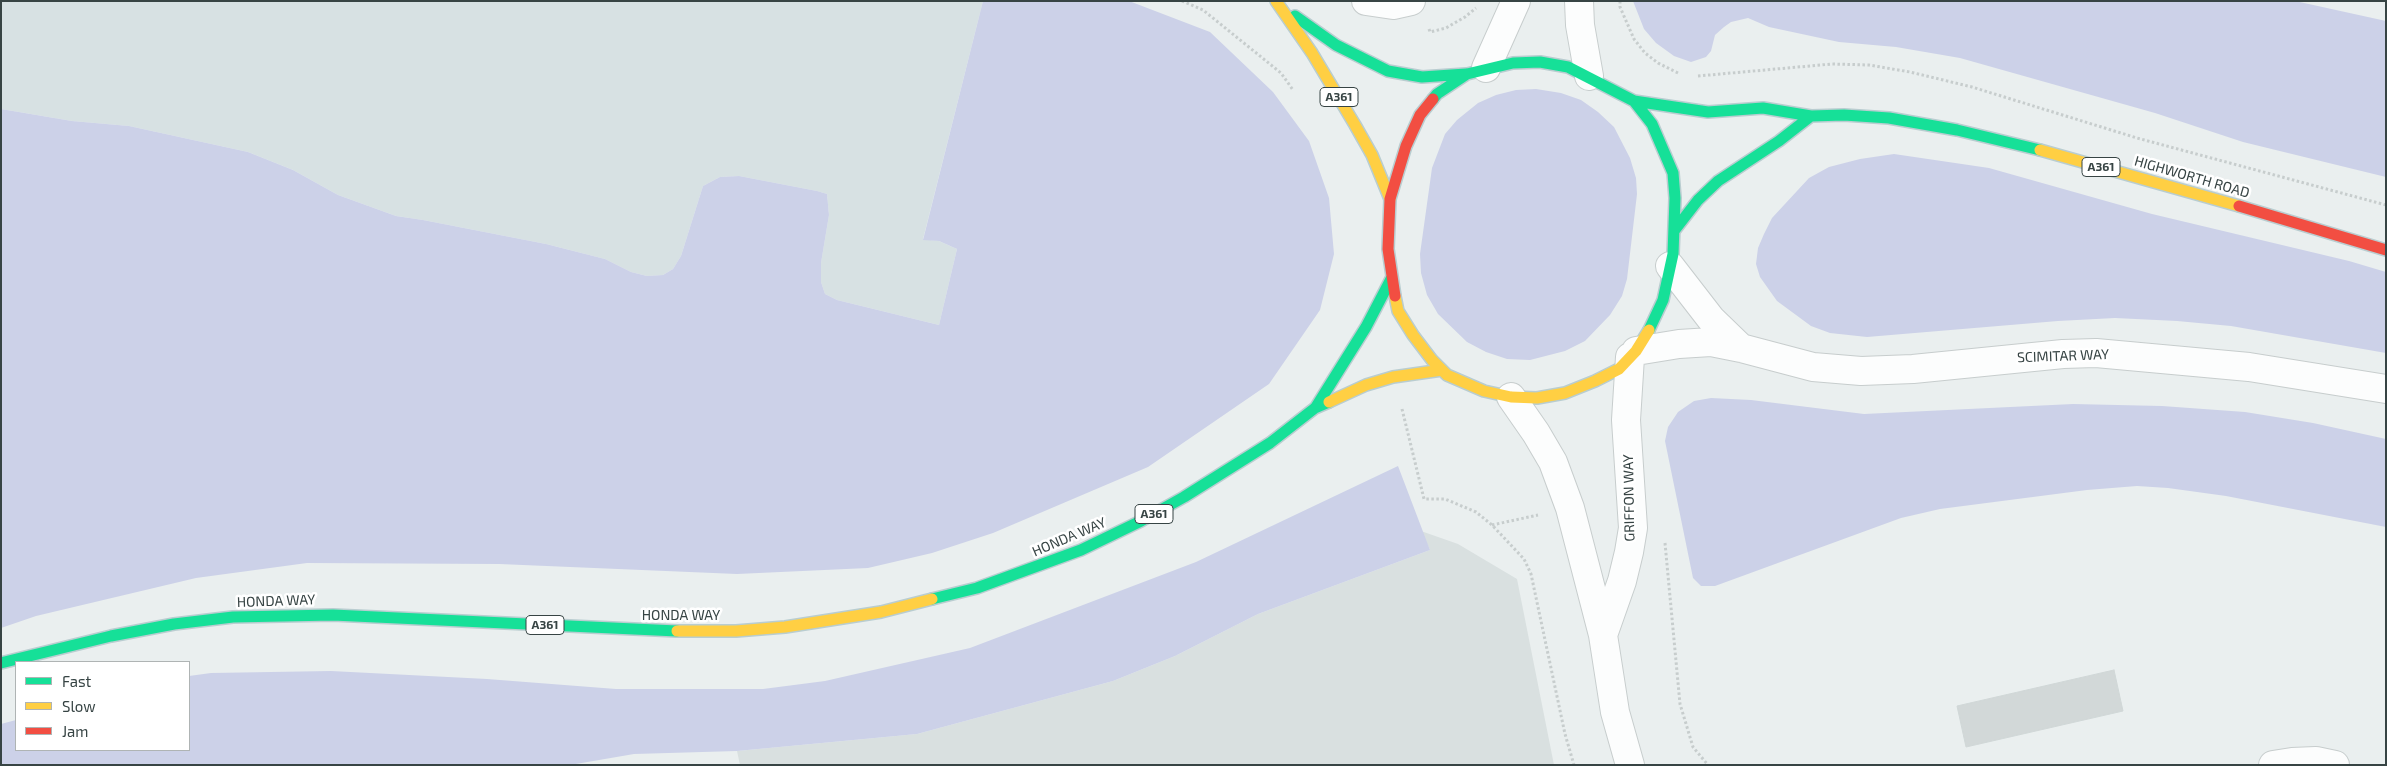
<!DOCTYPE html>
<style>
body{margin:0}
#map{position:relative;width:2387px;height:766px;overflow:hidden;background:#eaefef;font-family:"Exo 2",sans-serif}
canvas{display:block}
.frame{position:absolute;inset:0;border:2px solid #374444;pointer-events:none}
.legend{position:absolute;left:15px;top:661px;width:175px;height:90px;box-sizing:border-box;background:#fff;border:1px solid #afb4b4;margin:0;padding:6px 9px;list-style:none;font-size:15px;color:#374444}
.legend li{display:flex;align-items:center;gap:10px;height:25px}
.legend b{width:25px;border:1px solid #afb4b4}
</style>
<div id="map">
<canvas width="2387" height="766"></canvas>
<div class="frame"></div>
<ul class="legend">
<li><b style="height:6px;background:#16e098"></b>Fast</li>
<li><b style="height:6px;background:#ffcf43"></b>Slow</li>
<li><b style="height:6px;background:#f24e42"></b>Jam</li>
</ul>
</div>
<script>
const ctx = document.querySelector('canvas').getContext('2d');
ctx.lineJoin = 'round';
function fillPath(path, color) {
  ctx.fillStyle = color;
  ctx.fill(path, 'evenodd');
}
function poly(rows) {
  const path = new Path2D();
  for (const r of rows) {
    path.moveTo(r[0], r[1]);
    for (let i = 2; i < r.length; i += 2) path.lineTo(r[i], r[i + 1]);
  }
  return path;
}
function stroke(path, color, width, dash) {
  ctx.strokeStyle = color;
  ctx.lineWidth = width;
  ctx.lineCap = dash ? 'butt' : 'round';
  ctx.setLineDash(dash || []);
  ctx.stroke(path);
}
function write(font, color, halo, rows, align = 'center') {
  ctx.font = font + ' "Exo 2",sans-serif';
  ctx.lineWidth = 5;
  ctx.setLineDash([]);
  ctx.textBaseline = 'middle';
  ctx.strokeStyle = halo;
  ctx.fillStyle = color;
  for (const [text, x, y, turn = 0] of rows) {
    ctx.save();
    ctx.translate(x, y);
    ctx.rotate((+turn || 0) * Math.PI / 180);
    ctx.textAlign = isNaN(turn) ? turn : align;
    if (halo) ctx.strokeText(text, 0, 0);
    ctx.fillText(text, 0, 0);
    ctx.restore();
  }
}
fillPath(poly([
 [1,1,983,1,923,239,939,241,957,249,939,325,837,300,825,294,821,282,821,263,829,215,827,194,817,191,739,176,720,177,703,186,681,256,673,269,663,275,647,276,631,272,605,259,546,244,423,220,396,216,338,195,293,170,248,152,129,126,72,121,1,109]
]), '#d7e1e3');
fillPath(poly([
 [1421,531,1458,544,1517,579,1554,765,740,765,737,751,917,734,1113,681,1175,656,1258,614,1430,550]
]), '#d9e0e0');
fillPath(poly([
 [983,1,1129,1,1210,32,1273,92,1309,141,1329,198,1334,254,1320,310,1269,384,1148,467,993,533,932,553,868,568,737,574,499,564,307,563,196,578,36,616,1,628,1,109,72,121,129,126,248,152,293,170,338,195,396,216,423,220,546,244,605,259,631,272,647,276,663,275,673,269,681,256,703,186,720,177,739,176,817,191,827,194,829,215,821,263,821,282,825,294,837,300,939,325,957,249,939,241,923,240],
 [1633,1,2295,1,2386,21,2386,177,2243,142,2155,113,1960,58,1896,47,1839,42,1769,27,1748,18,1731,22,1724,27,1715,35,1711,51,1706,57,1691,62,1674,56,1656,43,1644,29],
 [1536,89,1561,93,1581,100,1598,112,1614,127,1630,158,1636,178,1637,194,1627,279,1622,296,1610,315,1585,341,1565,351,1530,360,1507,359,1486,352,1467,342,1438,314,1427,295,1421,273,1420,254,1432,168,1445,134,1457,120,1478,103,1496,95,1516,90],
 [1894,154,1989,168,2152,214,2349,261,2386,272,2386,353,2231,326,2177,321,2115,318,2058,321,1867,337,1830,333,1811,326,1777,301,1760,277,1756,264,1758,248,1764,234,1772,218,1809,178,1829,167,1860,159],
 [1711,398,1751,400,1864,414,2073,404,2162,406,2245,412,2313,423,2386,439,2386,527,2226,496,2168,488,2137,486,2087,490,1940,509,1901,518,1715,586,1701,586,1693,578,1665,441,1668,427,1678,412,1694,401],
 [1398,466,1430,550,1258,614,1175,656,1113,681,917,734,737,751,634,754,570,765,1,765,1,724,16,720,16,750,189,750,189,676,211,673,331,671,487,679,616,689,763,689,825,681,970,648,1196,562]
]), '#ccd1e8');
const building = poly([
 [2114,670,2123,711,1966,747,1957,706,2114,670]
]);
fillPath(building, '#d2d8d8');
stroke(building, '#d0d7d7', 1);
const street = poly([
 [1366,1,1393,5,1411,1],
 [1579,1,1580,25,1589,76],
 [1486,68,1516,1],
 [1670,266,1711,319,1741,348],
 [1636,351,1679,344,1711,342,1741,348,1813,367,1861,371,1913,369,2063,354,2096,353,2249,367,2386,389],
 [1511,397,1536,433,1553,462,1570,508,1603,635,1615,712,1630,765],
 [1603,635,1622,581,1629,552,1633,528,1626,420,1630,357],
 [2273,765,2292,762,2316,761,2335,765]
]);
const fast = poly([
 [1295,16,1336,45,1388,71,1422,77,1466,74],
 [1540,62,1568,67,1634,101,1652,124,1673,173,1675,198,1673,254,1663,300,1649,330],
 [1433,99,1437,94,1467,74,1513,63,1540,62],
 [1634,101,1708,112,1763,108,1811,116,1844,115,1889,118,1957,130,2040,150],
 [1674,231,1698,200,1718,181,1779,141,1811,116],
 [1316,407,1366,327,1391,279],
 [932,599,977,588,1081,550,1141,521,1184,497,1270,443,1315,408,1329,402],
 [1,663,111,636,174,624,233,617,333,615,677,631]
]);
const slow = poly([
 [1276,1,1312,53,1355,125,1372,155,1390,199],
 [2040,150,2239,206],
 [1395,296,1398,311,1413,335,1432,360,1447,375,1484,391,1511,397,1537,398,1565,393,1595,381,1619,369,1636,351,1649,330],
 [1329,402,1366,385,1393,377,1442,370],
 [677,631,736,631,785,627,881,612,932,599]
]);
const jam = poly([
 [2239,206,2386,250],
 [1395,296,1388,249,1390,199,1406,146,1420,115,1433,99]
]);
stroke(street, '#c7cdcd', 30);
stroke(fast, '#b9cdd0', 14);
stroke(slow, '#b9cdd0', 14);
stroke(jam, '#b9cdd0', 14);
stroke(poly([
 [1182,1,1203,10,1281,73,1293,90],
 [1620,1,1620,7,1634,39,1645,53,1658,63,1678,73],
 [1429,29,1430,32,1446,28,1465,17,1476,8],
 [1698,76,1832,64,1869,65,1910,72,1972,87,2137,138,2386,205],
 [1402,409,1424,499,1445,499,1476,512,1492,525,1524,559,1531,574,1565,734,1574,765],
 [1492,525,1538,515],
 [1665,543,1680,704,1693,747,1708,765]
]), '#c7cdcd', 3, [2.5, 2.5]);
stroke(street, '#fcfdfd', 28);
stroke(fast, '#16e098', 11);
stroke(slow, '#ffcf43', 11);
stroke(jam, '#f24e42', 11);
for (const [x, y, w] of [
 [1339,97,38],
 [2101,167,38],
 [1154,514,38],
 [545,625,38]
]) {
  const box = new Path2D();
  box.roundRect(x - w / 2, y - 9.5, w, 19, 4);
  ctx.fillStyle = '#fff';
  ctx.fill(box);
  stroke(box, '#374444', 1);
}
write('bold 12px', '#374444', null, [
 ["A361",1339,97],
 ["A361",2101,167],
 ["A361",1154,514],
 ["A361",545,625]
]);
write('14px', '#374444', '#fff', [
 ["HIGHWORTH ROAD",2192,177,16],
 ["SCIMITAR WAY",2063,356,-2],
 ["GRIFFON WAY",1629,498,-91],
 ["HONDA WAY",1069,537,-23],
 ["HONDA WAY",276,601,-2],
 ["HONDA WAY",681,615]
]);
</script>
